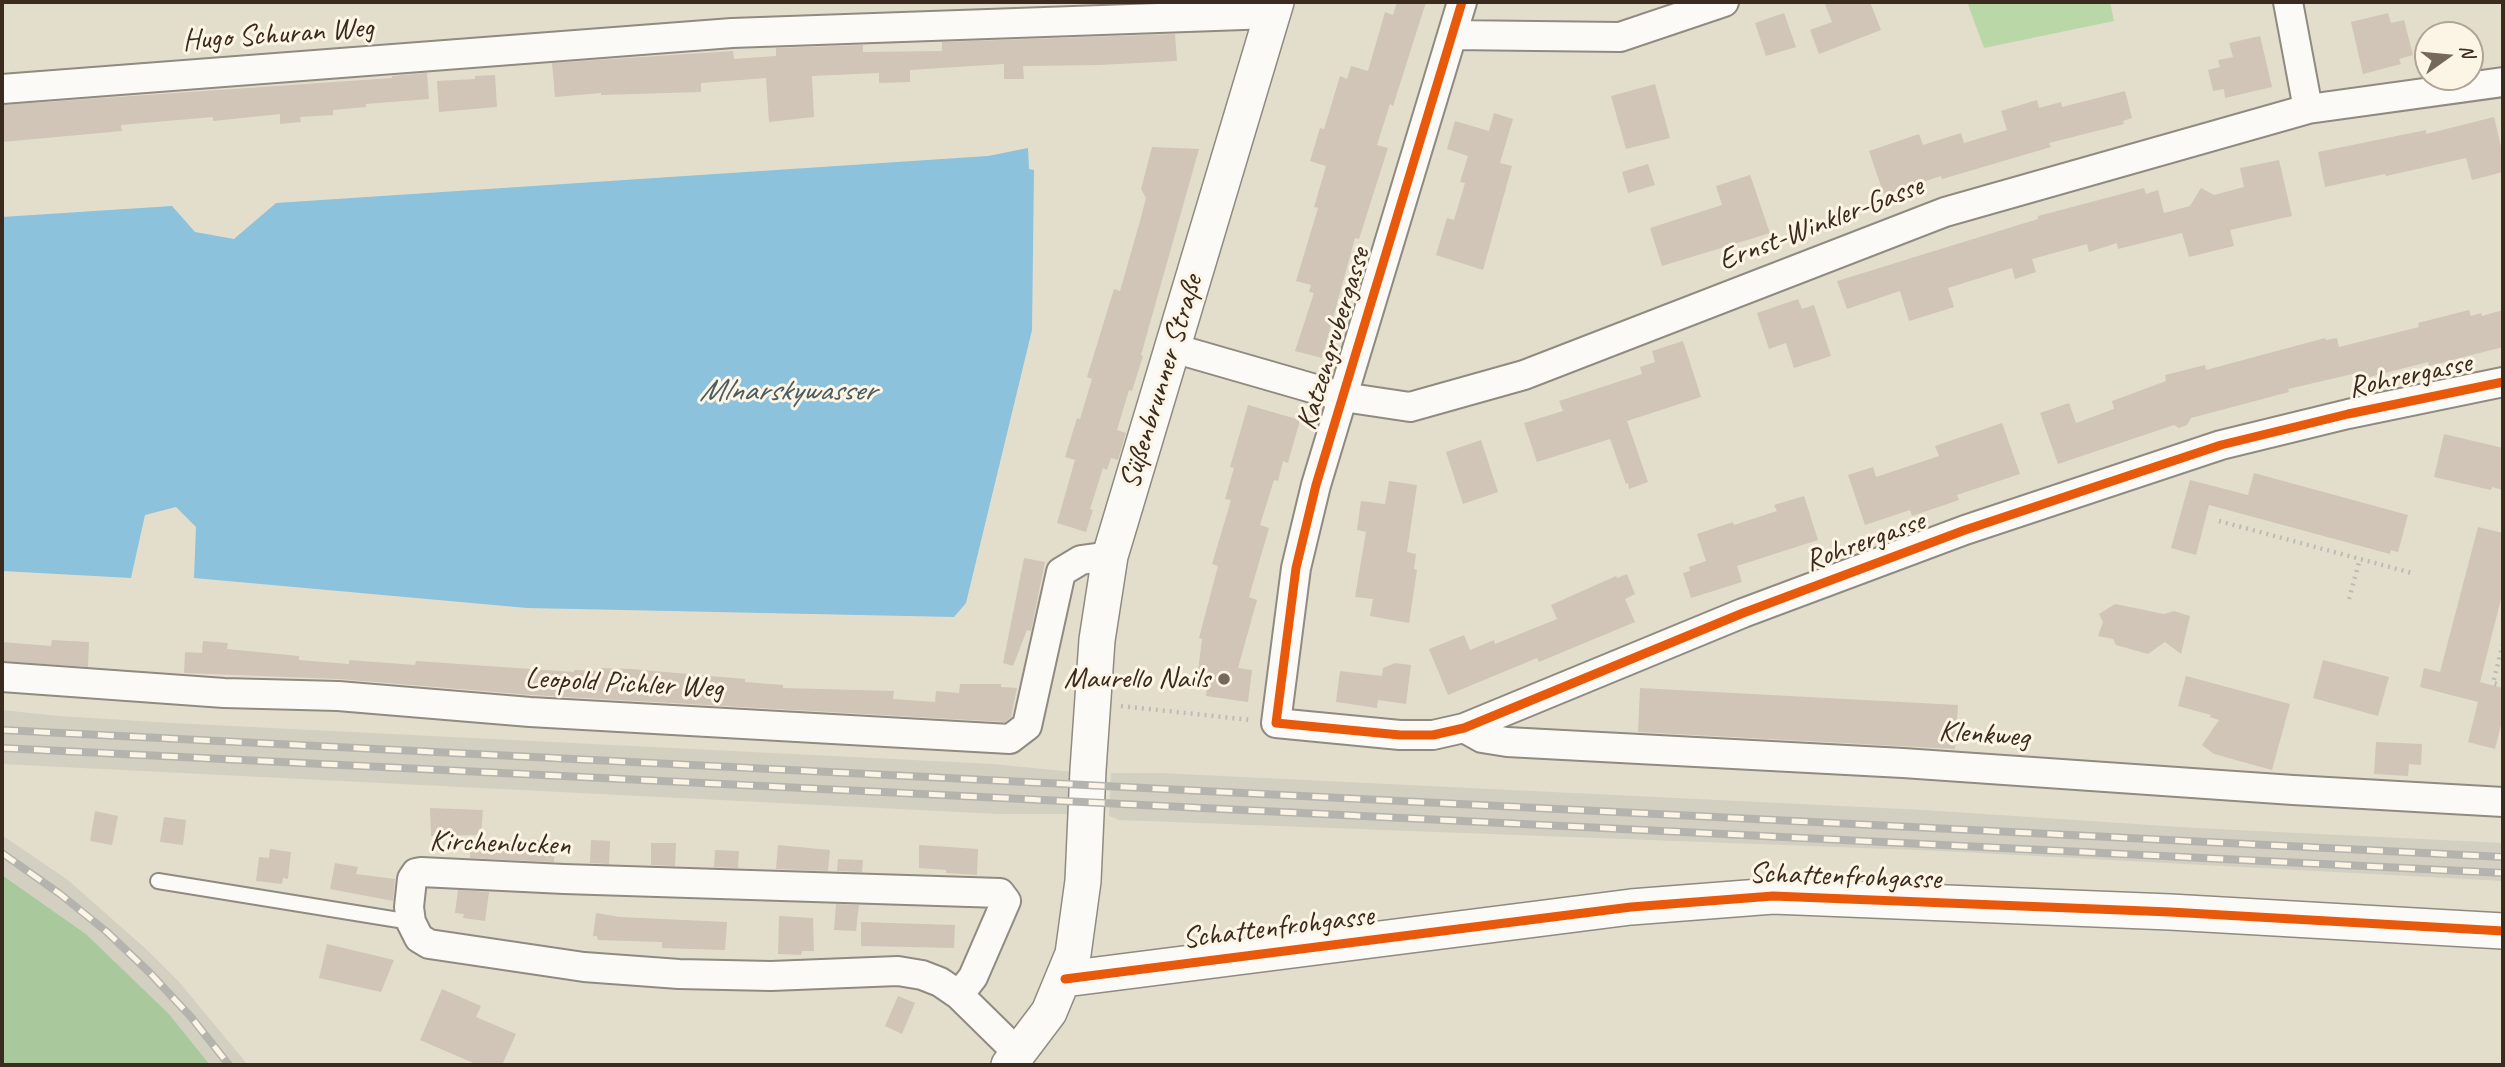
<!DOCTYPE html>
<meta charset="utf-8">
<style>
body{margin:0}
#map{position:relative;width:2505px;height:1067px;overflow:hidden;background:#e3decc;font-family:Caveat,sans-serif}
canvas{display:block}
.frame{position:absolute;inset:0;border:4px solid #3b2a1e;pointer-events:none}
.north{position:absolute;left:2414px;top:21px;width:70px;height:70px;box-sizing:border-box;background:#fcf5e5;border:2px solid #afa495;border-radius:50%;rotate:75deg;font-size:19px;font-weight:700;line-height:28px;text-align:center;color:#3b2a1e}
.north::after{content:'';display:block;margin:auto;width:24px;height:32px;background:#76695b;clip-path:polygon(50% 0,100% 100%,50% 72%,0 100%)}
</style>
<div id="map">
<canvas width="2505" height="1067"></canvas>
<div class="frame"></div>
<div class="north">N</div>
</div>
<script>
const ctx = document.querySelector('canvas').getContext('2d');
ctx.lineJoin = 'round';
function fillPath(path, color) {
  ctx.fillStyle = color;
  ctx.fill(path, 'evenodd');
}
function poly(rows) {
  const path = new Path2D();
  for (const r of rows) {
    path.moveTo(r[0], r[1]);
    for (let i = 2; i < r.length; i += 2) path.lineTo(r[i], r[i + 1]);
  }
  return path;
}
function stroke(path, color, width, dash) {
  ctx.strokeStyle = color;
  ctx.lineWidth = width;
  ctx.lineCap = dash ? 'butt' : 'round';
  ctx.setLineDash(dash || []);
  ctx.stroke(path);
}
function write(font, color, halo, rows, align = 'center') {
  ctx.font = font + ' Caveat,sans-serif';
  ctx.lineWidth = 6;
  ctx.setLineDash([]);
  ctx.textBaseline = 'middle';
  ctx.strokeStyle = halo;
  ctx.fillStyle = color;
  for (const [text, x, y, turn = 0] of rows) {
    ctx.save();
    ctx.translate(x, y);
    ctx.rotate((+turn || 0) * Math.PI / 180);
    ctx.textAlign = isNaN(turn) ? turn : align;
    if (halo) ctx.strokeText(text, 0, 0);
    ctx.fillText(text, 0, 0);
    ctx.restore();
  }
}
fillPath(poly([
 [2,710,59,716,172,723,993,764,1074,772,1073,814,999,814,2,764],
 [1111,773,1161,773,1924,810,2196,828,2503,843,2503,881,1942,851,1119,820,1109,816],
 [2,835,68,880,146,949,180,983,248,1065,210,1065,169,1014,86,934,2,875]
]), '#d3d0c1');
fillPath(poly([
 [1967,2,2110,2,2114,21,1984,48]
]), '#bad8a7');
fillPath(poly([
 [2,875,86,934,169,1014,210,1065,2,1065]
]), '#a9c89c');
fillPath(poly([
 [1028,148,1029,169,1034,170,1032,330,966,603,954,617,527,608,194,578,196,527,176,507,145,515,131,578,2,571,2,217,172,206,195,232,234,239,276,203,988,156]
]), '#8cc2db');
fillPath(poly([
 [1397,2,1426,2,1393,106,1390,104,1377,145,1388,148,1359,239,1355,238,1322,358,1295,351,1314,293,1309,292,1311,285,1296,281,1318,208,1314,207,1326,166,1310,161,1320,128,1324,129,1340,76,1347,79,1351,66,1368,71,1385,12,1393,15],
 [1824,2,1870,2,1881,30,1819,54,1810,30,1832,22],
 [1784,13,1796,47,1766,56,1755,23],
 [2388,13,2391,23,2404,20,2413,55,2399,59,2401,64,2363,74,2351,22],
 [1175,34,1177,61,1099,65,1023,66,1024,79,1004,79,1004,64,910,70,910,82,879,83,879,73,812,76,814,117,769,122,766,78,701,83,701,92,601,95,601,93,555,97,552,63,733,51,734,59,776,56,776,48,863,45,863,52,942,51,942,42],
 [2260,36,2272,87,2225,98,2224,89,2213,91,2208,70,2220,67,2218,60,2233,57,2229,43],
 [427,73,429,99,366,104,366,107,333,110,333,115,300,117,301,122,280,124,280,114,213,121,213,117,121,125,122,131,2,142,2,105,392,78,392,76],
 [495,75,497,107,439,112,437,81,475,79,475,76],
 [1655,84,1670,138,1626,149,1611,96],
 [2125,91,2132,118,2123,121,2124,124,2049,143,2051,147,1942,179,1941,176,1884,195,1869,151,1919,134,1923,145,1961,133,1964,143,2007,130,2001,111,2037,100,2039,108,2061,102,2062,107],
 [1494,113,1513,119,1500,163,1512,166,1483,270,1436,255,1447,218,1454,220,1465,183,1460,182,1468,156,1447,149,1455,121,1489,131],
 [2494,117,2503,155,2503,172,2472,180,2466,158,2386,176,2385,174,2325,187,2318,152,2426,130,2426,134],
 [1152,147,1199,149,1141,355,1143,356,1132,391,1129,390,1117,430,1126,433,1118,460,1111,458,1107,470,1103,468,1090,509,1093,510,1086,532,1057,523,1075,460,1065,457,1077,418,1080,419,1092,379,1087,377,1114,289,1120,291,1140,221,1146,198,1141,189],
 [2279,160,2292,216,2230,230,2234,246,2189,257,2182,233,2118,249,2117,243,2089,252,2087,244,2032,259,2036,272,2015,279,2012,268,1948,288,1954,307,1909,321,1900,291,1847,309,1837,281,2038,219,2038,216,2144,188,2146,194,2158,190,2164,213,2190,206,2201,188,2214,195,2244,187,2240,168],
 [1648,164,1655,185,1628,193,1622,172],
 [1750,175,1770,233,1662,266,1650,228,1722,205,1716,186],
 [1798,299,1802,309,1814,305,1831,356,1794,368,1786,343,1769,349,1757,313],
 [2469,310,2471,316,2481,313,2482,316,2503,310,2503,347,2429,366,2428,362,2358,380,2357,373,2288,389,2289,392,2191,418,2187,425,2179,428,2174,425,2058,464,2040,413,2069,403,2076,423,2114,409,2112,401,2166,381,2165,375,2205,365,2206,370,2325,338,2326,340,2337,338,2339,347,2419,327,2418,323],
 [1683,341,1701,397,1627,421,1648,482,1629,489,1628,483,1626,484,1610,439,1537,462,1524,423,1563,411,1559,401,1642,374,1640,367,1655,362,1652,351],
 [1248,405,1300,420,1288,463,1283,461,1278,481,1274,480,1260,525,1269,528,1249,597,1257,600,1238,668,1252,670,1248,702,1206,696,1207,689,1196,687,1202,639,1199,638,1218,566,1212,564,1231,500,1225,499,1234,468,1230,467],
 [2002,423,2020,474,1957,495,1959,500,1912,516,1910,510,1865,525,1848,475,1873,467,1876,477,1939,456,1935,446],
 [2444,434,2503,448,2503,490,2492,487,2491,490,2434,477],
 [1481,440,1498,492,1463,504,1446,452],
 [2254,473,2408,515,2398,552,2391,550,2390,554,2209,505,2196,555,2171,548,2190,480,2248,495],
 [1389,481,1417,485,1407,552,1416,554,1414,569,1417,570,1409,623,1370,616,1373,599,1355,597,1366,532,1357,530,1361,501,1385,504],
 [1804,496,1818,540,1737,566,1742,582,1691,598,1683,573,1690,571,1689,567,1706,561,1697,534,1733,522,1734,525,1777,511,1774,505],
 [2478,527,2503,533,2503,591,2480,682,2503,688,2503,717,2495,749,2468,742,2478,702,2420,687,2424,668,2440,672],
 [1024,558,1045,562,1031,631,1027,630,1013,666,1003,663],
 [1627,574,1635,594,1625,599,1635,622,1539,662,1537,658,1448,695,1429,649,1464,635,1470,650,1494,640,1495,644,1557,619,1551,605,1616,576,1617,578],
 [2115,604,2164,614,2174,611,2190,616,2181,654,2165,642,2148,654,2116,645,2113,639,2098,636,2103,622,2099,614],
 [52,640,89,642,88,667,2,661,2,642,51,646],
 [203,641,228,643,227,649,299,656,299,660,349,664,349,660,415,665,416,661,574,672,574,670,600,671,600,668,631,669,745,679,745,682,783,685,783,688,894,691,893,699,935,702,936,691,959,693,960,684,1001,684,1001,687,1017,688,1011,717,1005,722,531,695,339,679,184,673,185,652,202,653],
 [2323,660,2389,677,2378,716,2313,698],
 [1395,663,1411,665,1406,704,1378,700,1377,708,1336,702,1340,671,1382,676,1383,668],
 [2186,676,2290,704,2272,770,2214,754,2202,745,2219,720,2210,717,2211,715,2178,706],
 [1640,688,1958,705,1955,749,1638,732],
 [2376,742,2422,744,2421,765,2409,764,2408,776,2374,774],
 [430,808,483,810,481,835,431,836],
 [95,811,118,816,112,845,90,841],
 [164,817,186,820,183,845,160,842],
 [470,840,542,840,541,846,555,847,554,862,470,858],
 [591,840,610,841,609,864,590,863],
 [651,843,676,843,675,866,651,865],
 [778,845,830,850,828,871,776,869],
 [919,845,978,849,977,875,946,873,946,870,919,868],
 [270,849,291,852,288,879,283,878,282,884,256,881,259,857,269,858],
 [715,850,739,851,738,868,714,867],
 [838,859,863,860,862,872,837,871],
 [335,863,358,867,356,874,395,879,393,901,330,889],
 [458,890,489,892,485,921,463,918,464,914,455,913],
 [836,904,859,905,856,931,834,930],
 [596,913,620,917,727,922,725,950,662,948,662,942,598,940,597,936,593,936],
 [779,916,813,918,814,951,802,951,801,955,778,954],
 [861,922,955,925,954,948,861,946],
 [327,944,394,960,381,992,319,978],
 [442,989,481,1006,476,1017,516,1034,502,1065,478,1065,420,1040],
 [898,996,915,1003,902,1034,885,1026]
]), '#d0c5b6');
const service = poly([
 [158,881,411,922]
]);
const minor = poly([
 [1462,2,1316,485,1296,568,1276,723,1400,735,1433,735,1464,728,1743,613,1965,530,2221,445,2348,414,2503,382],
 [2288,2,2308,109],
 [1452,35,1620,37,1724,2],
 [2,89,732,33,1272,14],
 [1173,348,1343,397,1410,407,1524,375,1945,212,2308,109,2503,82],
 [2,677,224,693,338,696,530,712,1010,739,1027,726,1061,572,1081,560,1110,556],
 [1464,728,1482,738,1507,742,1903,763,2293,790,2503,802],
 [959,995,973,977,1006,901,1000,893,564,879,421,872,416,873,412,879,409,907,411,922,419,938,429,944,584,967,679,974,771,976,898,971,922,975,940,982,959,995,1019,1054]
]);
const tertiary = poly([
 [1065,979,1631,907,1773,896,2170,912,2503,931],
 [1009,1065,1049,1012,1073,954,1083,881,1088,770,1097,640,1110,556,1276,2]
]);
stroke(service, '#908a80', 18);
stroke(minor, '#908a80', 32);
stroke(tertiary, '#908a80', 38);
stroke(poly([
 [2219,521,2412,573],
 [2349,599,2360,559],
 [2503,644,2493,683,2503,686],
 [1121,706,1251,720]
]), '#bebbb7', 4.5, [2, 5]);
stroke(service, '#fbfaf7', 14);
stroke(minor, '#fbfaf7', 28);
stroke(tertiary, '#fbfaf7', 35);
const rail = poly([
 [2,730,2503,857],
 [2,748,2503,873],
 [2,853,60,894,107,932,150,973,191,1017,229,1065]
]);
stroke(rail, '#b5b3ae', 8);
stroke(rail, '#fcf5e5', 5, [16]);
stroke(poly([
 [1462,2,1316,485,1296,568,1276,723,1400,735,1433,735,1464,728,1743,613,1965,530,2221,445,2348,414,2503,382],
 [1065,979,1631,907,1773,896,2170,912,2503,931]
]), '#e8590c', 9);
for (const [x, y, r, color] of [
 [1224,679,7,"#76695b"]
]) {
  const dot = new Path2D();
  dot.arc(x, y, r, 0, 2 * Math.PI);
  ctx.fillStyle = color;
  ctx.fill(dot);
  stroke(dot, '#fcf5e5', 2.5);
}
write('30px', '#3b2a1e', '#fcf5e5', [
 ["Hugo Schuran Weg",278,35,-4],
 ["Ernst-Winkler-Gasse",1821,224,-21],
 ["Katzengrubergasse",1334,339,-73],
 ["Rohrergasse",2410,376,-12],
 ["Süßenbrunner Straße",1162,382,-73],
 ["Rohrergasse",1865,542,-20],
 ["Leopold Pichler Weg",624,684,3],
 ["Klenkweg",1984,735,4],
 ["Kirchenlucken",500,844,2],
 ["Schattenfrohgasse",1845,877,2],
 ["Schattenfrohgasse",1278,928,-7]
]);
write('30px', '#3b2a1e', '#fcf5e5', [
 ["Maurello Nails",1210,679]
], 'right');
write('italic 32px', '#4a5b62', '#fcf5e5', [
 ["Mlnarskywasser",787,392]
]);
</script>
